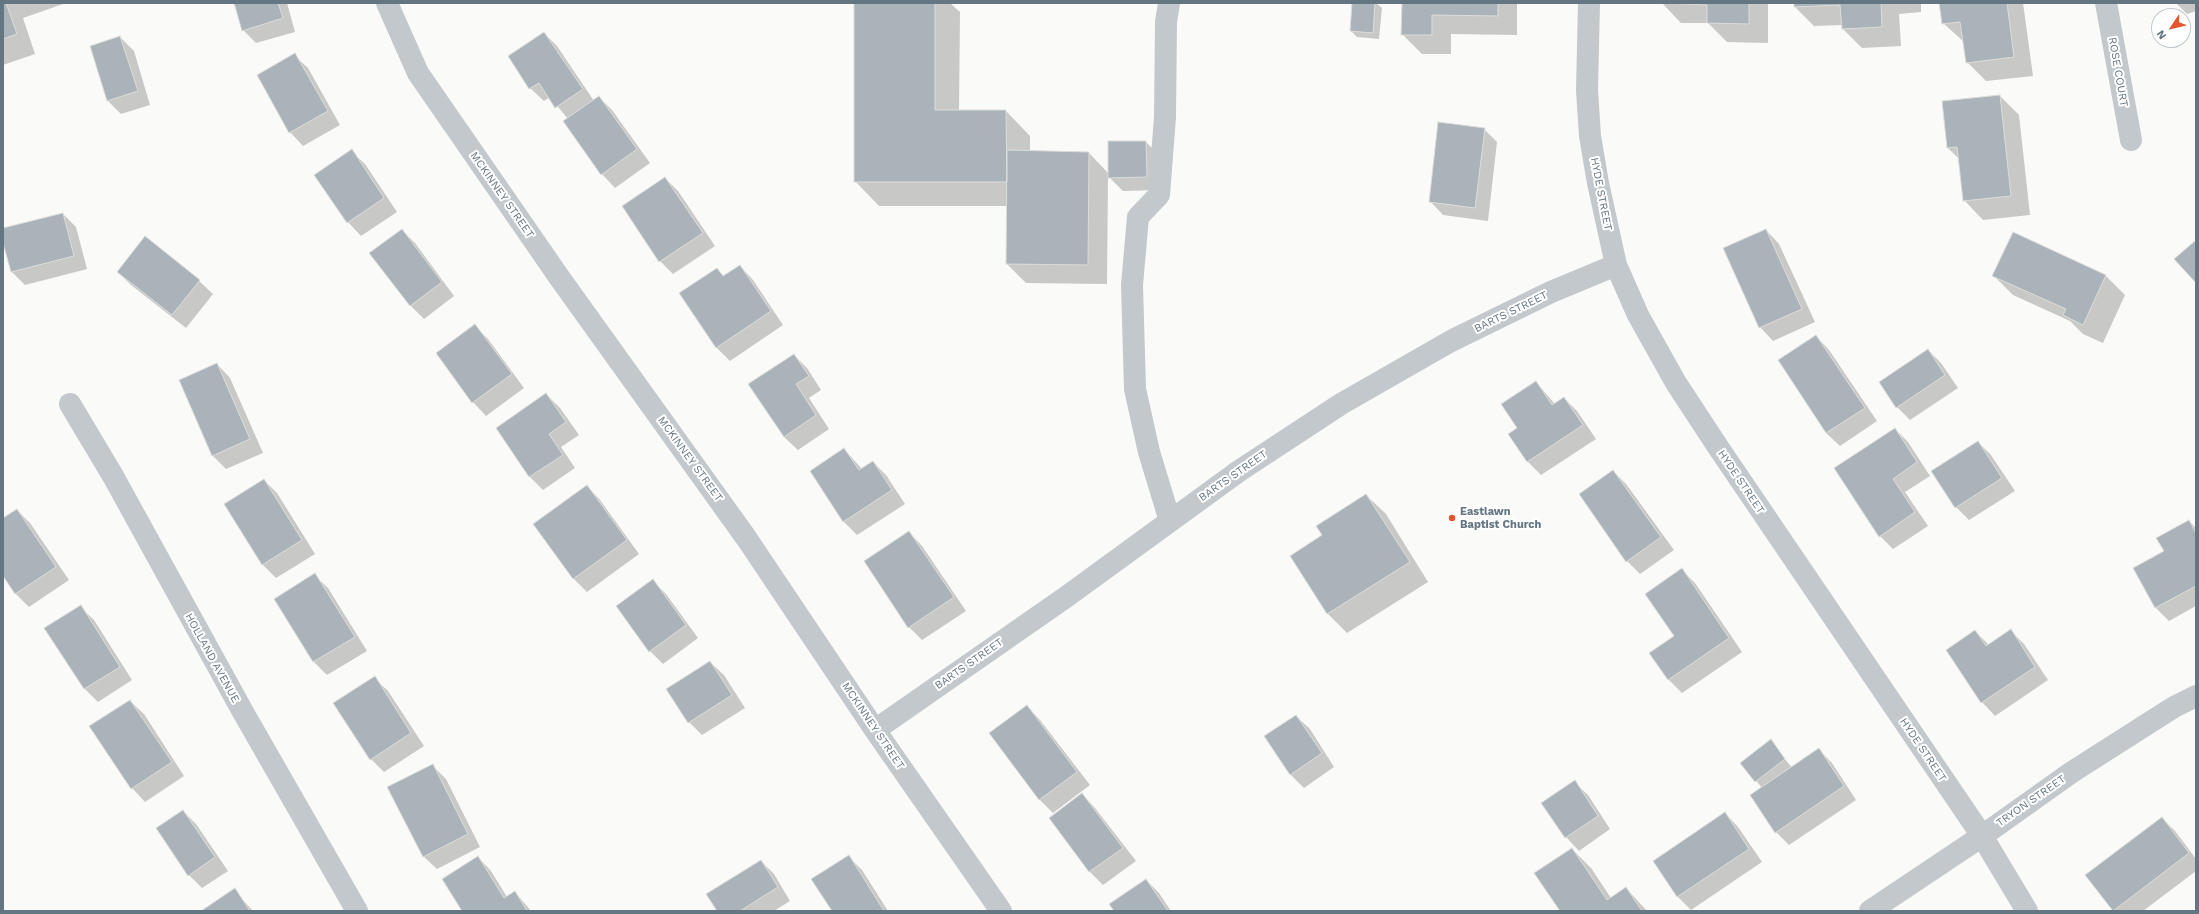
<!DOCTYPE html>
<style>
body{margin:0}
#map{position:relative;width:2199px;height:914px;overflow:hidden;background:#fafaf8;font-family:"Work Sans",sans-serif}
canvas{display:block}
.frame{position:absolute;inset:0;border:4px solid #657683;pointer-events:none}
.north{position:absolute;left:2151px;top:8px;width:40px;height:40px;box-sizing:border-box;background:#fff;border:1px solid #c1c8cd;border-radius:50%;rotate:235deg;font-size:11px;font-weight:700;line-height:16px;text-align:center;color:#657683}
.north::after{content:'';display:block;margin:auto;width:14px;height:18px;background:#e4572e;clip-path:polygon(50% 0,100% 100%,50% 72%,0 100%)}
</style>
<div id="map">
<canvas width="2199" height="914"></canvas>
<div class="frame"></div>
<div class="north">N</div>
</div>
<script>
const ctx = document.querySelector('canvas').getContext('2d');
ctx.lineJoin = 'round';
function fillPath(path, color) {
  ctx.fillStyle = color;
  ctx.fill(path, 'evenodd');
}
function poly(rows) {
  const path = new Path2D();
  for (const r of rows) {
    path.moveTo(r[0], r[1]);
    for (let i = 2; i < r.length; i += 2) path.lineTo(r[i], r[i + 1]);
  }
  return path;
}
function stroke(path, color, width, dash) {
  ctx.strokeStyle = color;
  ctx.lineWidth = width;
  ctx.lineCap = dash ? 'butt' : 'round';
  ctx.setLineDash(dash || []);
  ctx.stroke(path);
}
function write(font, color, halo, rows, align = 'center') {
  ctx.font = font + ' "Work Sans",sans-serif';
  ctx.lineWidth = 4;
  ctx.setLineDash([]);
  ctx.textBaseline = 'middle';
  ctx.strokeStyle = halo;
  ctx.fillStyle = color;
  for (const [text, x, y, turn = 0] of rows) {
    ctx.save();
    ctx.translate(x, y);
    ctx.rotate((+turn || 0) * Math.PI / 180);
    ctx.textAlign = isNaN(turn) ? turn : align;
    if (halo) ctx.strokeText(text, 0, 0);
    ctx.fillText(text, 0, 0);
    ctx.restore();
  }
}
fillPath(poly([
 [3,3,66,3,23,18,35,54,3,65],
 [235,3,287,3,295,32,256,43,243,30],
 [855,3,950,3,960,12,959,111,1006,111,1030,136,1030,152,1089,153,1109,174,1146,142,1159,155,1160,190,1123,191,1108,176,1107,284,1026,283,1007,264,1007,206,879,206,855,181],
 [1353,3,1376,3,1382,8,1379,39,1357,37,1351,31],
 [1403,3,1517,3,1517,35,1451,34,1451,54,1422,54,1402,34],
 [1662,3,1768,3,1768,43,1727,42,1708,23,1681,23],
 [1795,3,1921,3,1921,12,1899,14,1901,46,1862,48,1843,29,1843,25,1814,26,1795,7],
 [1940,3,2023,3,2033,76,1986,81,1967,62,1964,42,1943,23],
 [2176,3,2196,3,2196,11,2187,14],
 [544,33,557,46,594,101,599,97,612,110,650,163,615,188,602,174,568,119,550,97,544,101,530,88],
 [120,37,134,51,150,105,121,114,108,101],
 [294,55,308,68,340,125,303,146,290,132,258,75],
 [2000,96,2019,115,2030,215,1983,220,1964,200,1959,159,1948,148],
 [1484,129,1497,142,1488,221,1443,215,1430,201],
 [351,151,365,164,397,212,361,236,348,222],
 [665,178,678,191,715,246,673,274,660,261],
 [63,214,76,227,87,269,25,285,12,272,3,239,3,229],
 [402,230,415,243,454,296,424,319,411,306,371,253],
 [1766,230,1779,244,1815,322,1773,341,1760,327],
 [2013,233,2106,276,2125,295,2103,343,2083,334,2070,321,2013,295,1994,276],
 [740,266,753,280,783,325,730,361,716,347,717,269,725,277],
 [118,272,199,281,213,294,186,328,131,285],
 [475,326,488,339,524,388,486,416,473,402,437,354],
 [1816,336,1829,350,1877,421,1840,446,1826,433],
 [1928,350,1941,363,1958,388,1910,420,1897,407],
 [794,355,807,368,821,390,809,398,829,429,798,450,784,437],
 [217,364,230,378,263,453,226,469,212,455],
 [1536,382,1555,404,1564,398,1577,411,1596,439,1541,475,1528,462,1510,435,1519,428],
 [546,394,560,408,579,435,561,447,575,468,543,490,530,477,497,428],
 [1895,429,1908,442,1930,476,1905,492,1928,526,1893,549,1880,536],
 [1978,442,1991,455,2015,491,1969,520,1956,507],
 [844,449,862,469,873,462,886,475,905,504,857,535,844,522,811,471],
 [1613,471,1626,484,1674,550,1640,574,1627,561],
 [264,480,277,493,315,554,276,578,263,565],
 [587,486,600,500,639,554,587,592,574,579,534,524],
 [1366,495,1386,514,1428,582,1347,633,1328,614,1292,556,1324,536],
 [17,510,30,523,69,580,29,607,16,594,3,574,3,520],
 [2189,521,2196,528,2196,606,2169,621,2156,608,2134,568,2165,551],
 [909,532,922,546,966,611,922,640,909,627],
 [1682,570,1695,583,1742,652,1682,693,1669,680],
 [314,575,328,588,367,651,327,675,314,662,275,599],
 [652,580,666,594,698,638,663,664,650,651],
 [80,607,94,620,132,680,98,702,85,689,46,629],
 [1975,631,1989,645,2011,631,2024,644,2048,680,1995,716,1982,702,1947,650],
 [710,662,724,675,745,708,702,735,689,722],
 [374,678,388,691,424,746,384,772,371,759],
 [130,701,144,714,184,776,145,802,132,788],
 [1027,706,1040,720,1090,785,1053,813,1040,800,990,734],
 [1296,716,1310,729,1334,767,1304,788,1290,774],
 [1771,741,1792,768,1819,750,1832,763,1856,800,1789,845,1776,832,1762,788,1742,763],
 [433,766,446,779,480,847,437,869,423,856],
 [1574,782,1588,795,1610,829,1579,851,1566,837],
 [1082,794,1095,808,1136,861,1103,885,1090,872,1050,818],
 [183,811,196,824,228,871,202,888,189,875],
 [1725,813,1738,827,1762,862,1691,910,1678,897,1654,861],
 [2162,818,2175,831,2196,859,2196,871,2143,911,2114,911,2087,875],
 [1572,849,1591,868,1611,898,1626,888,1647,911,1561,911],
 [848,856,862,870,888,911,833,911],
 [478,857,491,871,507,897,515,892,531,911,463,911],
 [761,861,774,874,790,901,774,911,718,911],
 [1146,880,1159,893,1171,911,1115,911],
 [234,890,253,911,203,911]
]), '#0003');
const building = poly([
 [3,3,6,3,17,34,3,39,3,3],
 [234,3,278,3,283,18,242,31,234,3],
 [854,3,935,3,935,110,1006,110,1007,182,854,182,854,3],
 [1352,3,1375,3,1373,33,1350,31,1352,3],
 [1402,3,1498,3,1498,16,1432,15,1432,35,1401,35,1402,3],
 [1661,3,1749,3,1749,24,1707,23,1707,5,1661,3],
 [1794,3,1881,3,1882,27,1842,29,1840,5,1794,7,1794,3],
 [1939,3,2007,3,2014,57,1966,63,1960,22,1942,24,1939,3],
 [544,32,583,89,555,108,539,83,529,89,508,56,544,32],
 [120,36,138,91,107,101,90,46,120,36],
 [295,53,328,111,289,133,257,75,295,53],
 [2000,95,2011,196,1963,201,1957,147,1947,148,1942,101,2000,95],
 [599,96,637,149,601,175,563,121,599,96],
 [1438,122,1485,128,1475,208,1429,202,1438,122],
 [1108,141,1146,141,1147,177,1108,178,1108,141],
 [352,149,384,198,347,223,314,175,352,149],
 [1007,150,1089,152,1088,265,1006,264,1007,150],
 [665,177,703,233,659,262,622,206,665,177],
 [63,213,74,256,11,272,3,243,3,228,63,213],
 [402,229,442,282,410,306,369,253,402,229],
 [1766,229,1802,309,1759,328,1723,248,1766,229],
 [2013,232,2106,275,2083,325,2063,315,2066,309,1992,276,2013,232],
 [145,236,200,280,172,315,117,272,145,236],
 [2196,240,2196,283,2174,259,2196,240],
 [740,265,771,311,716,348,679,293,717,268,723,276,740,265],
 [475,324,512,374,472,403,436,353,475,324],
 [1816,335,1865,408,1826,433,1778,360,1816,335],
 [1928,349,1945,375,1896,408,1879,382,1928,349],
 [794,354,809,376,796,384,816,415,784,437,748,384,794,354],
 [217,363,250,439,212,456,179,380,217,363],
 [1536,381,1552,405,1564,397,1583,425,1527,462,1508,434,1517,428,1501,404,1536,381],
 [546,393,566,422,549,434,563,455,529,477,496,428,546,393],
 [1895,428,1917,462,1893,479,1915,512,1879,537,1834,468,1895,428],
 [1978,441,2002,478,1955,508,1931,471,1978,441],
 [844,448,859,470,873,461,892,490,843,522,810,471,844,448],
 [1613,470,1661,537,1626,562,1579,494,1613,470],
 [264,479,302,540,262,565,224,504,264,479],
 [587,485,627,540,573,579,533,524,587,485],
 [1366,494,1410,562,1327,614,1290,556,1322,535,1316,526,1366,494],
 [17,509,56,567,15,594,3,576,3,518,17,509],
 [2189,520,2196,533,2196,586,2155,608,2133,568,2164,551,2156,538,2189,520],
 [909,531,954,597,908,628,864,561,909,531],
 [1682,568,1729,638,1668,680,1649,653,1674,636,1645,594,1682,568],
 [315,573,355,637,313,662,274,599,315,573],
 [653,579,686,625,649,652,616,606,653,579],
 [81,605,120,667,84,689,44,628,81,605],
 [2011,629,2035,667,1981,703,1946,650,1975,630,1986,646,2011,629],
 [710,661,732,695,688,723,666,689,710,661],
 [375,676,411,733,370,760,333,703,375,676],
 [130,700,172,762,131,789,89,726,130,700],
 [1027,705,1077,772,1039,800,989,733,1027,705],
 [1296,715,1322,753,1290,775,1264,736,1296,715],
 [1771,739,1785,759,1755,782,1740,763,1771,739],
 [1819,748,1844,786,1775,833,1750,795,1819,748],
 [433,764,468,834,423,857,387,787,433,764],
 [1575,780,1598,816,1565,838,1541,803,1575,780],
 [1082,793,1123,848,1089,872,1049,818,1082,793],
 [183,810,215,857,188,876,156,828,183,810],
 [1725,812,1749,849,1677,897,1653,861,1725,812],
 [2162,817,2189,853,2113,911,2085,875,2162,817],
 [1572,848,1607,900,1626,887,1642,911,1560,911,1534,873,1572,848],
 [849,855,884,911,832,911,811,879,849,855],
 [478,856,504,898,515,891,527,911,462,911,442,879,478,856],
 [761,860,778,887,740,911,717,911,706,894,761,860],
 [1146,879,1168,911,1114,911,1109,904,1146,879],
 [235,888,250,911,201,911,235,888]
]);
fillPath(building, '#aab3b9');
stroke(building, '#dcdcda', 1);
stroke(poly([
 [387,3,418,73,559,277,747,539,875,730,1001,911],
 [1169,3,1166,22,1165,117,1159,195,1138,217,1132,285,1135,389,1149,452,1170,521],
 [1589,3,1587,90,1590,136,1598,183,1616,265,1638,315,1676,383,1718,447,1982,836,2027,911],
 [2106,3,2131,140],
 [70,404,113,476,243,712,357,911],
 [875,730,1066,597,1239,471,1341,404,1451,341,1551,292,1616,265],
 [1870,911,1982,836,2072,772,2174,707,2196,696]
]), '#c3c8cc', 22);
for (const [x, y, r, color] of [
 [1452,518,4,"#e4572e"]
]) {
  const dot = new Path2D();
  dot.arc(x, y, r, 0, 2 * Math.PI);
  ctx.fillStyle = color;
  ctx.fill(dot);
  stroke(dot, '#fff', 1.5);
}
write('11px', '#657683', '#fff', [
 ["ROSE COURT",2118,72,80],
 ["HYDE STREET",1601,194,79],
 ["MCKINNEY STREET",502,195,55],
 ["BARTS STREET",1511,312,-26],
 ["MCKINNEY STREET",690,459,54],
 ["BARTS STREET",1233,476,-35],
 ["HYDE STREET",1741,482,56],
 ["HOLLAND AVENUE",212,658,61],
 ["BARTS STREET",969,664,-35],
 ["MCKINNEY STREET",873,726,56],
 ["HYDE STREET",1923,750,56],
 ["TRYON STREET",2031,801,-35]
]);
write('bold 11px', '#657683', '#fff', [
 ["Eastlawn",1460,512],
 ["Baptist Church",1460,525]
], 'left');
</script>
